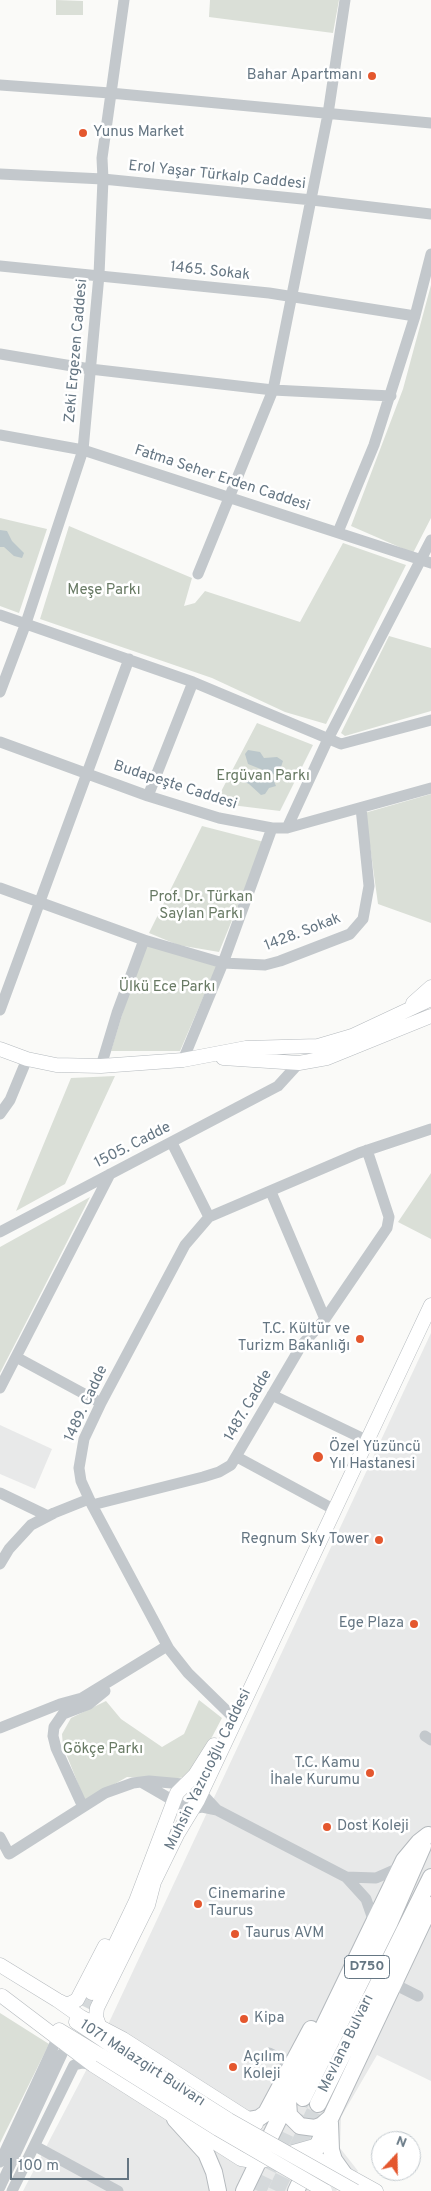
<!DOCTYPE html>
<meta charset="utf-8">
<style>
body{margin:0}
#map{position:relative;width:431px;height:2191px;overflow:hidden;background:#fafaf8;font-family:Overpass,sans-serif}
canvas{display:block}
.north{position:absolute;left:371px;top:2131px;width:50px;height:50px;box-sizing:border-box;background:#fff;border:1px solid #c1c8cd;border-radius:50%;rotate:21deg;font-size:14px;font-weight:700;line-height:20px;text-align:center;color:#657683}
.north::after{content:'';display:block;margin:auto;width:18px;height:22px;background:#e4572e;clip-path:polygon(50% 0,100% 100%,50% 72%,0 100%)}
.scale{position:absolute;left:10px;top:2158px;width:119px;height:22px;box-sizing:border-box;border:2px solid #657683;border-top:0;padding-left:6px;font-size:15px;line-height:18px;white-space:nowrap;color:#657683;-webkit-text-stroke:4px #fff;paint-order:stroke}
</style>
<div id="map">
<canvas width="431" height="2191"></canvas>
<div class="north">N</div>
<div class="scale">100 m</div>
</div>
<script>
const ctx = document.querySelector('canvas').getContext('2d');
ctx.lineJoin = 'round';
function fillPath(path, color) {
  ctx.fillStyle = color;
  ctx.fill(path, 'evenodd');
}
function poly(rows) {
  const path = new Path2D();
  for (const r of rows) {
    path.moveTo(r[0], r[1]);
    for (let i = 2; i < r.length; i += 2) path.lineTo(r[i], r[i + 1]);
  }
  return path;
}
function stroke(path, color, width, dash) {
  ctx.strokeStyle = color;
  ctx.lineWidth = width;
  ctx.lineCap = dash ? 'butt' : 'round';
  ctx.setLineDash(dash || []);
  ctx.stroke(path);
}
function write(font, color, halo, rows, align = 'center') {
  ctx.font = font + ' Overpass,sans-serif';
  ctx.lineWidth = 5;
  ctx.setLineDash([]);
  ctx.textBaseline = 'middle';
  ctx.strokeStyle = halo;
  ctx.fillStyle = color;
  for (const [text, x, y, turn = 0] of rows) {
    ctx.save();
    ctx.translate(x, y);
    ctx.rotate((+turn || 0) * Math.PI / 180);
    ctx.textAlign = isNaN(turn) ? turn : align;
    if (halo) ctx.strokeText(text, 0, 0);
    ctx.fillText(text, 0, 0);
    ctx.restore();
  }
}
fillPath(poly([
 [431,1333,431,2081,377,2055,341,2117,340,2148,358,2171,336,2191,23,2191,91,2061],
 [0,1425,52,1449,35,1489,0,1474]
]), '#e8e9e9');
fillPath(poly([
 [56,0,83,1,83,15,56,15],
 [210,0,339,0,333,33,209,17],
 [431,285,431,518,413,553,351,526,403,389],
 [0,518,47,529,19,613,0,606],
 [69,526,192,578,184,606,195,603,205,591,300,622,343,543,406,565,326,724,285,712,212,678,40,619],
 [389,636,431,648,431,711,345,736,341,733],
 [257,723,313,745,280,811,215,803],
 [431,794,431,923,378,904,370,846,361,814],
 [202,826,264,842,219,952,178,945,149,933],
 [144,943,218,963,180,1051,111,1051],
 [115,1076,65,1184,16,1211,71,1078],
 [431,1173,431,1239,398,1222],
 [90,1197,17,1340,0,1373,0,1247],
 [199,1700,222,1718,193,1773,188,1777,168,1779,127,1777,85,1801,63,1746,62,1734,71,1718,106,1701,121,1719,162,1747,184,1734],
 [0,2013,49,2044,0,2143]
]), '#dadfd7');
fillPath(poly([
 [0,530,7,531,12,541,24,553,22,558,14,556,4,547,0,547],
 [248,750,260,752,264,758,277,757,283,761,278,776,248,764,245,754],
 [249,772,261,778,273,779,276,786,269,788,265,794,261,795,249,784,236,778,239,773]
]), '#bbc7cb');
stroke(poly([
 [76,2026,92,1993]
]), '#d5d9db', 14, [14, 7]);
stroke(poly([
 [258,2191,303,2098],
 [276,2191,318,2104]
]), '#d5d9db', 16, [16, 8]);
const major = poly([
 [413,1003,431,987],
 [0,1049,27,1059,56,1065,101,1066,183,1060,246,1048,318,1046,352,1036,431,999],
 [223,1058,299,1063,327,1058,431,1016],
 [0,1965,57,2000,81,2017,123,2039,256,2124],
 [92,1993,136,1901,177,1793,195,1775,214,1745],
 [2,1996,93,2065,241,2159,258,2162,318,2145],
 [59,2001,67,2005,77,2000,105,1946],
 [76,2022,106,2042],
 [99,2025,96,2017,97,2008,148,1905,154,1882,178,1833,198,1800,431,1305],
 [59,2030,100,2055],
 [303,2156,320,2160,376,2191]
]);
const highway = poly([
 [303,2098,389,1924,423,1846],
 [288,2100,289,2115,300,2126,315,2128,322,2125,330,2118],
 [318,2104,431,1877],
 [175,2119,206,2153,214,2172,218,2191],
 [248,2120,259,2118,266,2113,311,2029],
 [330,2123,331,2150,334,2160,344,2174],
 [244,2191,404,1860,419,1842,428,1835],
 [296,2191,431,1905]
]);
stroke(major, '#b5babe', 15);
stroke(highway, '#b4b9bd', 18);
stroke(poly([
 [0,85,110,93,431,123],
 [0,174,103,179,312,200,431,214],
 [0,266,269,293,415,316],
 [0,354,90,369,273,390,391,396],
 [0,435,83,450,431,563],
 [338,532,374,445,415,316,431,254],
 [198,574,273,390,328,114,345,0],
 [0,615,193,682,341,744,431,720],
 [0,692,26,623,83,450,99,275,103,179,102,158,124,0],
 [0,742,148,796,219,818,272,828,287,828,431,788],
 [148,796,193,682],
 [287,828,328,739,431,540],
 [0,888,144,940,192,954,223,963,265,965,280,961,350,934,363,919,369,886,361,808],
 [0,1010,129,659],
 [183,1060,223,963,272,828],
 [101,1066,117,1013,144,940],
 [0,1114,10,1100,27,1059],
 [172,1143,209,1217,185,1245,101,1403,84,1439,79,1468,81,1481,92,1505,169,1649,188,1673,231,1715],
 [271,1192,325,1319],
 [209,1217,359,1153,431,1129],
 [0,1232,278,1086,299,1063],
 [16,1357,101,1403],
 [0,1388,110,1174],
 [272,1395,368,1441],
 [237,1457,335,1510],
 [0,1493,48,1516],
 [92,1505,203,1477,219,1472,231,1465,301,1346,325,1319,387,1228,389,1217,367,1150],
 [0,1564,9,1549,31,1525,54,1513,89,1499],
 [0,1728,60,1704,82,1698,167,1646],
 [425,1736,431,1740],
 [141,1782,186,1808,192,1809,202,1807,217,1810,346,1877,366,1899,374,1922],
 [83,1807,56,1748,53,1736,54,1727,63,1714,89,1704,105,1691],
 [0,1837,9,1854,105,1793,133,1783,149,1781,194,1785,217,1810],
 [346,1877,376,1878,401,1867],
 [394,1984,418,1996],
 [269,2053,291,2064],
 [35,2146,118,2191],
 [0,2162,57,2039],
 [0,2187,62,2054],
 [12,2191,74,2065,83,2063,93,2065]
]), '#c3c8cc', 11);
stroke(major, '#fff', 14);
stroke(highway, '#fff', 16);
const majorBridge = poly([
 [106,2042,229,2120,355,2191],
 [100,2055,218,2129,325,2191]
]);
stroke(majorBridge, '#b5babe', 15, []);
stroke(majorBridge, '#fff', 14);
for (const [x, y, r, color] of [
 [372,76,5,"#e4572e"],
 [83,133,5,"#e4572e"],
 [360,1339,5,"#e4572e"],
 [318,1457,6,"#e4572e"],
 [379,1540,5,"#e4572e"],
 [414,1624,5,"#e4572e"],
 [370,1773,5,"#e4572e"],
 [327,1827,5,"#e4572e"],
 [198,1904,5,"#e4572e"],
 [235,1934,5,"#e4572e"],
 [244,2019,5,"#e4572e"],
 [233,2067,5,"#e4572e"]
]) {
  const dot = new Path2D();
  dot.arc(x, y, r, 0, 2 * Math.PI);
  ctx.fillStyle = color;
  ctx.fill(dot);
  stroke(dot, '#fff', 2);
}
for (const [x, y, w] of [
 [367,1967,45]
]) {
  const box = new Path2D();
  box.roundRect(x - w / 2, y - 11.5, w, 23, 4);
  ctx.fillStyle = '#fff';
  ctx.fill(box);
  stroke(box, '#657683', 1);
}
write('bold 14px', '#657683', null, [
 ["D750",367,1967]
]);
write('15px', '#657683', '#fff', [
 ["Bahar Apartmanı",362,76,"right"],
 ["Yunus Market",93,133],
 ["T.C. Kültür ve",350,1330,"right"],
 ["Turizm Bakanlığı",350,1347,"right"],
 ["Özel Yüzüncü",329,1448],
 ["Yıl Hastanesi",329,1465],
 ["Regnum Sky Tower",369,1540,"right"],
 ["Ege Plaza",404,1624,"right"],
 ["T.C. Kamu",360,1764,"right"],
 ["İhale Kurumu",360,1781,"right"],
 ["Dost Koleji",337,1827],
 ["Cinemarine",208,1895],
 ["Taurus",208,1912],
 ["Taurus AVM",245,1934],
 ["Kipa",254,2019],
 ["Açılım",243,2058],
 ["Koleji",243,2075]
], 'left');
write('15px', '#657683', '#fff', [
 ["Erol Yaşar Türkalp Caddesi",217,176,6],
 ["1465. Sokak",210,272,6],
 ["Zeki Ergezen Caddesi",77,351,-85],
 ["Fatma Seher Erden Caddesi",222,479,18],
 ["Budapeşte Caddesi",175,786,18],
 ["1428. Sokak",303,933,-21],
 ["1505. Cadde",133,1146,-27],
 ["1489. Cadde",87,1404,-65],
 ["1487. Cadde",249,1406,-60],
 ["Muhsin Yazıcıoğlu Caddesi",209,1770,-64],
 ["Mevlana Bulvarı",347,2044,-64],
 ["1071 Malazgirt Bulvarı",142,2064,33]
]);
write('15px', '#687a64', '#fff', [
 ["Meşe Parkı",104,591],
 ["Ergüvan Parkı",263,777],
 ["Prof. Dr. Türkan",201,898],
 ["Saylan Parkı",201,915],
 ["Ülkü Ece Parkı",167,988],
 ["Gökçe Parkı",103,1750]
]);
</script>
